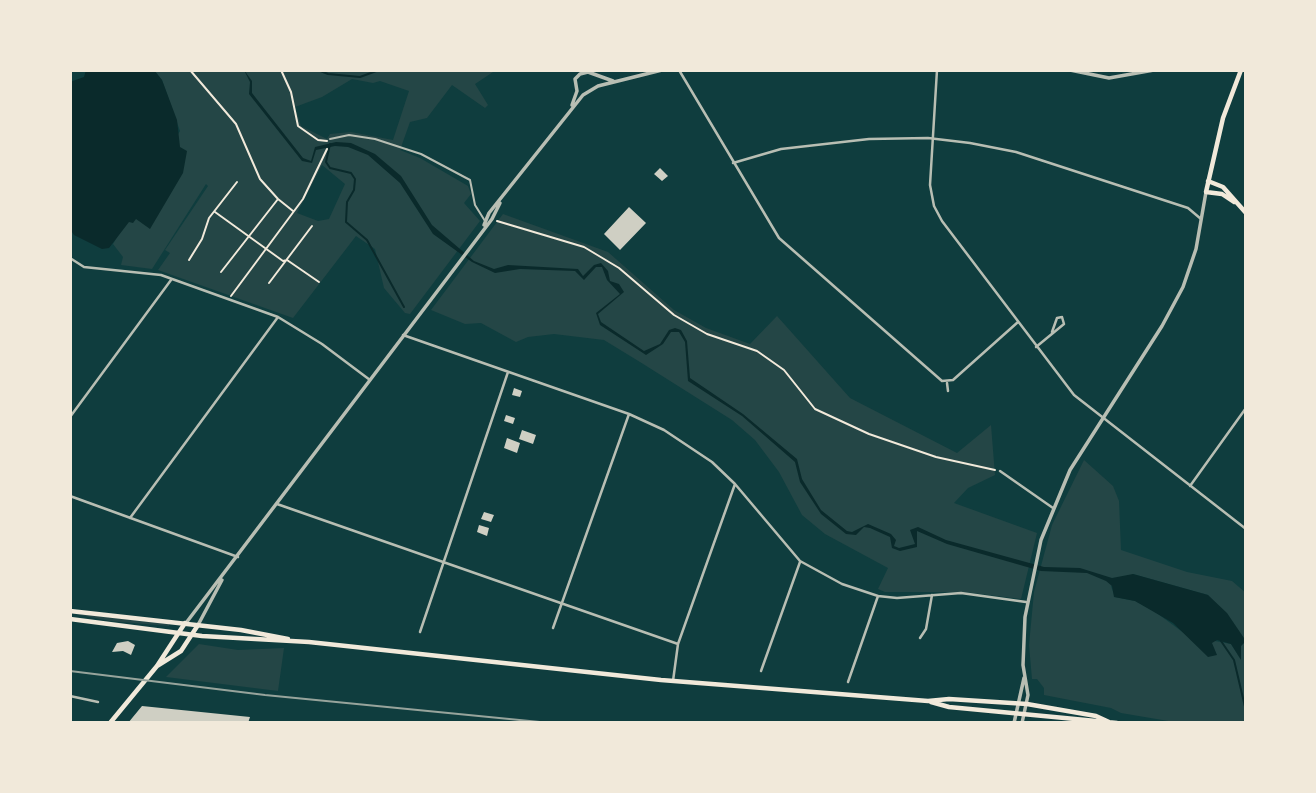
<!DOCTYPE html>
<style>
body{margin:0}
#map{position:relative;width:1316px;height:793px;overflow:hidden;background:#0f3d3e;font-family:"Fira Sans",sans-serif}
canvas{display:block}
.frame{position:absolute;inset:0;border:72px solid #f1e9da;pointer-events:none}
</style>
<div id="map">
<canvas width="1316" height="793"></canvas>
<div class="frame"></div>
</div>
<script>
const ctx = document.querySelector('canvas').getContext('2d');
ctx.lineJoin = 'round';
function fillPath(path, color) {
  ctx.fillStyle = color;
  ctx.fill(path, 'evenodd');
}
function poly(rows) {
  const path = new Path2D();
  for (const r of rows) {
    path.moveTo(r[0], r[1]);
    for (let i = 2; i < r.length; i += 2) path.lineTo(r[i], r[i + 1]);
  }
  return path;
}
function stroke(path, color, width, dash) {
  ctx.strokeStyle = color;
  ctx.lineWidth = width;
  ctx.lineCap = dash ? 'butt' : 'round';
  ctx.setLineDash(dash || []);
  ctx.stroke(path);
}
fillPath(poly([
 [154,70,496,70,475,84,488,105,485,108,452,85,427,118,410,122,400,150,420,158,468,186,471,194,464,203,480,221,410,314,405,313,384,288,375,249,356,236,293,318,158,270,170,253,165,250,208,186,206,184,152,269,121,265,123,257,113,244,180,131,162,80],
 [352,79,373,83,380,81,409,91,393,140,351,132,330,134,327,139,301,126,295,107,322,97],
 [322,165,345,184,329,219,318,221,297,213],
 [503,214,608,252,674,310,706,328,750,344,777,316,850,398,957,453,991,425,995,475,968,488,954,503,1037,533,1021,599,964,592,885,592,878,589,888,568,825,534,802,515,779,472,755,440,732,420,640,362,604,340,554,334,528,337,516,342,481,323,465,324,431,310],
 [1084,460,1113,486,1119,501,1121,550,1187,572,1232,581,1246,593,1246,723,1180,723,1121,713,1111,708,1044,695,1044,688,1037,679,1032,679,1029,645,1034,592,1052,525],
 [1133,574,1208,595,1240,658,1231,644,1188,636,1154,611,1135,601,1115,597,1111,586],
 [70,613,169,624,169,626,110,621],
 [199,644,238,650,284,648,278,691,166,677]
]), '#244646');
fillPath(poly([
 [86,70,154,70,162,80,177,120,180,147,187,151,183,173,150,229,136,219,133,223,129,222,109,248,102,249,74,235,70,229,70,82,84,77],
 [244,70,252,81,252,93,303,158,311,161,315,147,336,142,351,143,375,154,401,176,432,225,474,261,494,269,508,265,578,269,583,276,594,265,601,263,608,271,610,281,619,284,624,292,598,314,601,322,644,351,660,344,669,330,675,328,681,330,687,341,690,378,743,414,797,459,802,479,821,510,847,531,852,532,868,524,891,534,896,540,894,546,899,548,915,544,910,530,918,527,946,540,1044,567,1080,568,1112,578,1133,574,1208,595,1227,613,1246,641,1241,646,1241,660,1231,644,1217,640,1212,643,1217,655,1208,657,1173,623,1135,601,1114,597,1112,586,1106,581,1087,573,1041,571,947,544,917,531,917,547,900,551,892,548,890,537,870,528,864,527,856,535,846,534,821,514,800,482,795,462,742,416,688,381,685,342,679,332,671,332,663,344,646,355,600,325,596,313,620,294,607,280,602,267,596,267,584,280,575,271,520,269,495,273,472,262,433,234,400,183,368,155,348,147,335,146,316,150,312,163,302,161,249,94,250,82]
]), '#0a2a2b');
stroke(poly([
 [318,70,328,74,360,77,379,70],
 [330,144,326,162,330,168,351,173,355,179,354,190,347,202,346,222,367,240,404,307],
 [1221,641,1234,660,1246,711]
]), '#0a2a2b', 2);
fillPath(poly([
 [660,168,668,176,662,181,654,174],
 [629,207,646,223,620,250,604,234],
 [514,388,522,391,520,397,512,395],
 [506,415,515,418,513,424,504,421],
 [522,430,536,435,533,444,519,439],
 [507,438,520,443,517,453,504,448],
 [484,512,494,515,491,522,481,519],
 [479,525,489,528,487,536,477,532],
 [128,641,135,645,131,655,123,651,112,652,117,643],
 [142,706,250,717,248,723,128,723]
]), '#cfcfc3');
stroke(poly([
 [190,70,236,124,260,179,278,199,293,211],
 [281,70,291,92,298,126,318,140,327,141],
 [215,212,283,261,287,260,319,282],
 [497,221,584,247,619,268,674,315,707,334,757,351,784,370,815,409,869,434,936,457,995,470],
 [189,260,202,239,209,218,237,182],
 [221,272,278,199],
 [269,283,312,226],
 [231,296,303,199,327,149]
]), '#f1e9da', 2);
stroke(poly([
 [330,139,349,135,375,139,421,154,470,180,475,205,485,221]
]), '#b8beb3', 2);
stroke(poly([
 [679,70,779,238,942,381,953,380,1018,322],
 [937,70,930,185,934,206,942,221,1074,395,1246,529],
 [733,163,781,149,869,139,928,138,970,143,1016,152,1188,208,1201,219],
 [70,258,84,267,161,275,278,317,322,344,370,380],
 [1052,332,1057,318,1062,317],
 [403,335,629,414,664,430,712,462,735,484,800,561,842,584,878,596,897,598,961,593,1026,602],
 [1036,347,1064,324,1062,317],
 [947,383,948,391],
 [70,417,171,280],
 [1000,471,1053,508],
 [1190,486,1246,408],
 [70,496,238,557],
 [277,504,678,644],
 [130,518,278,317],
 [553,628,629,414],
 [420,632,508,372],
 [920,638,926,629,932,595],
 [761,671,800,562],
 [673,681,678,644,735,484],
 [848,682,878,596],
 [70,696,98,702]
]), '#b8beb3', 2.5);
stroke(poly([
 [1070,70,1109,78,1154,70],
 [572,105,577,91,575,79,580,74,588,72,613,81],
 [484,225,489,213,583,95,598,86,662,70],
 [186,623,492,219,500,203],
 [198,625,222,580],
 [1014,723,1024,678],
 [1022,723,1028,695,1023,665,1025,617,1041,540,1070,470,1162,326,1183,287,1196,249,1206,192]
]), '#b8beb3', 3.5);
stroke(poly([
 [1208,181,1223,187,1246,213],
 [1234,202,1222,194,1206,192,1223,118,1241,70],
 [157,666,181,651,198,625],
 [110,723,157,666,185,623]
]), '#f1e9da', 4.5);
stroke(poly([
 [70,611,241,630,288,639],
 [70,619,202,636,309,642,661,680,928,701,949,699,1027,704,1096,716,1109,722],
 [931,702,949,707,1117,723]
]), '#f1e9da', 4.5);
stroke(poly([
 [70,671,265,695,550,723]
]), '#97a49c', 2);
</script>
